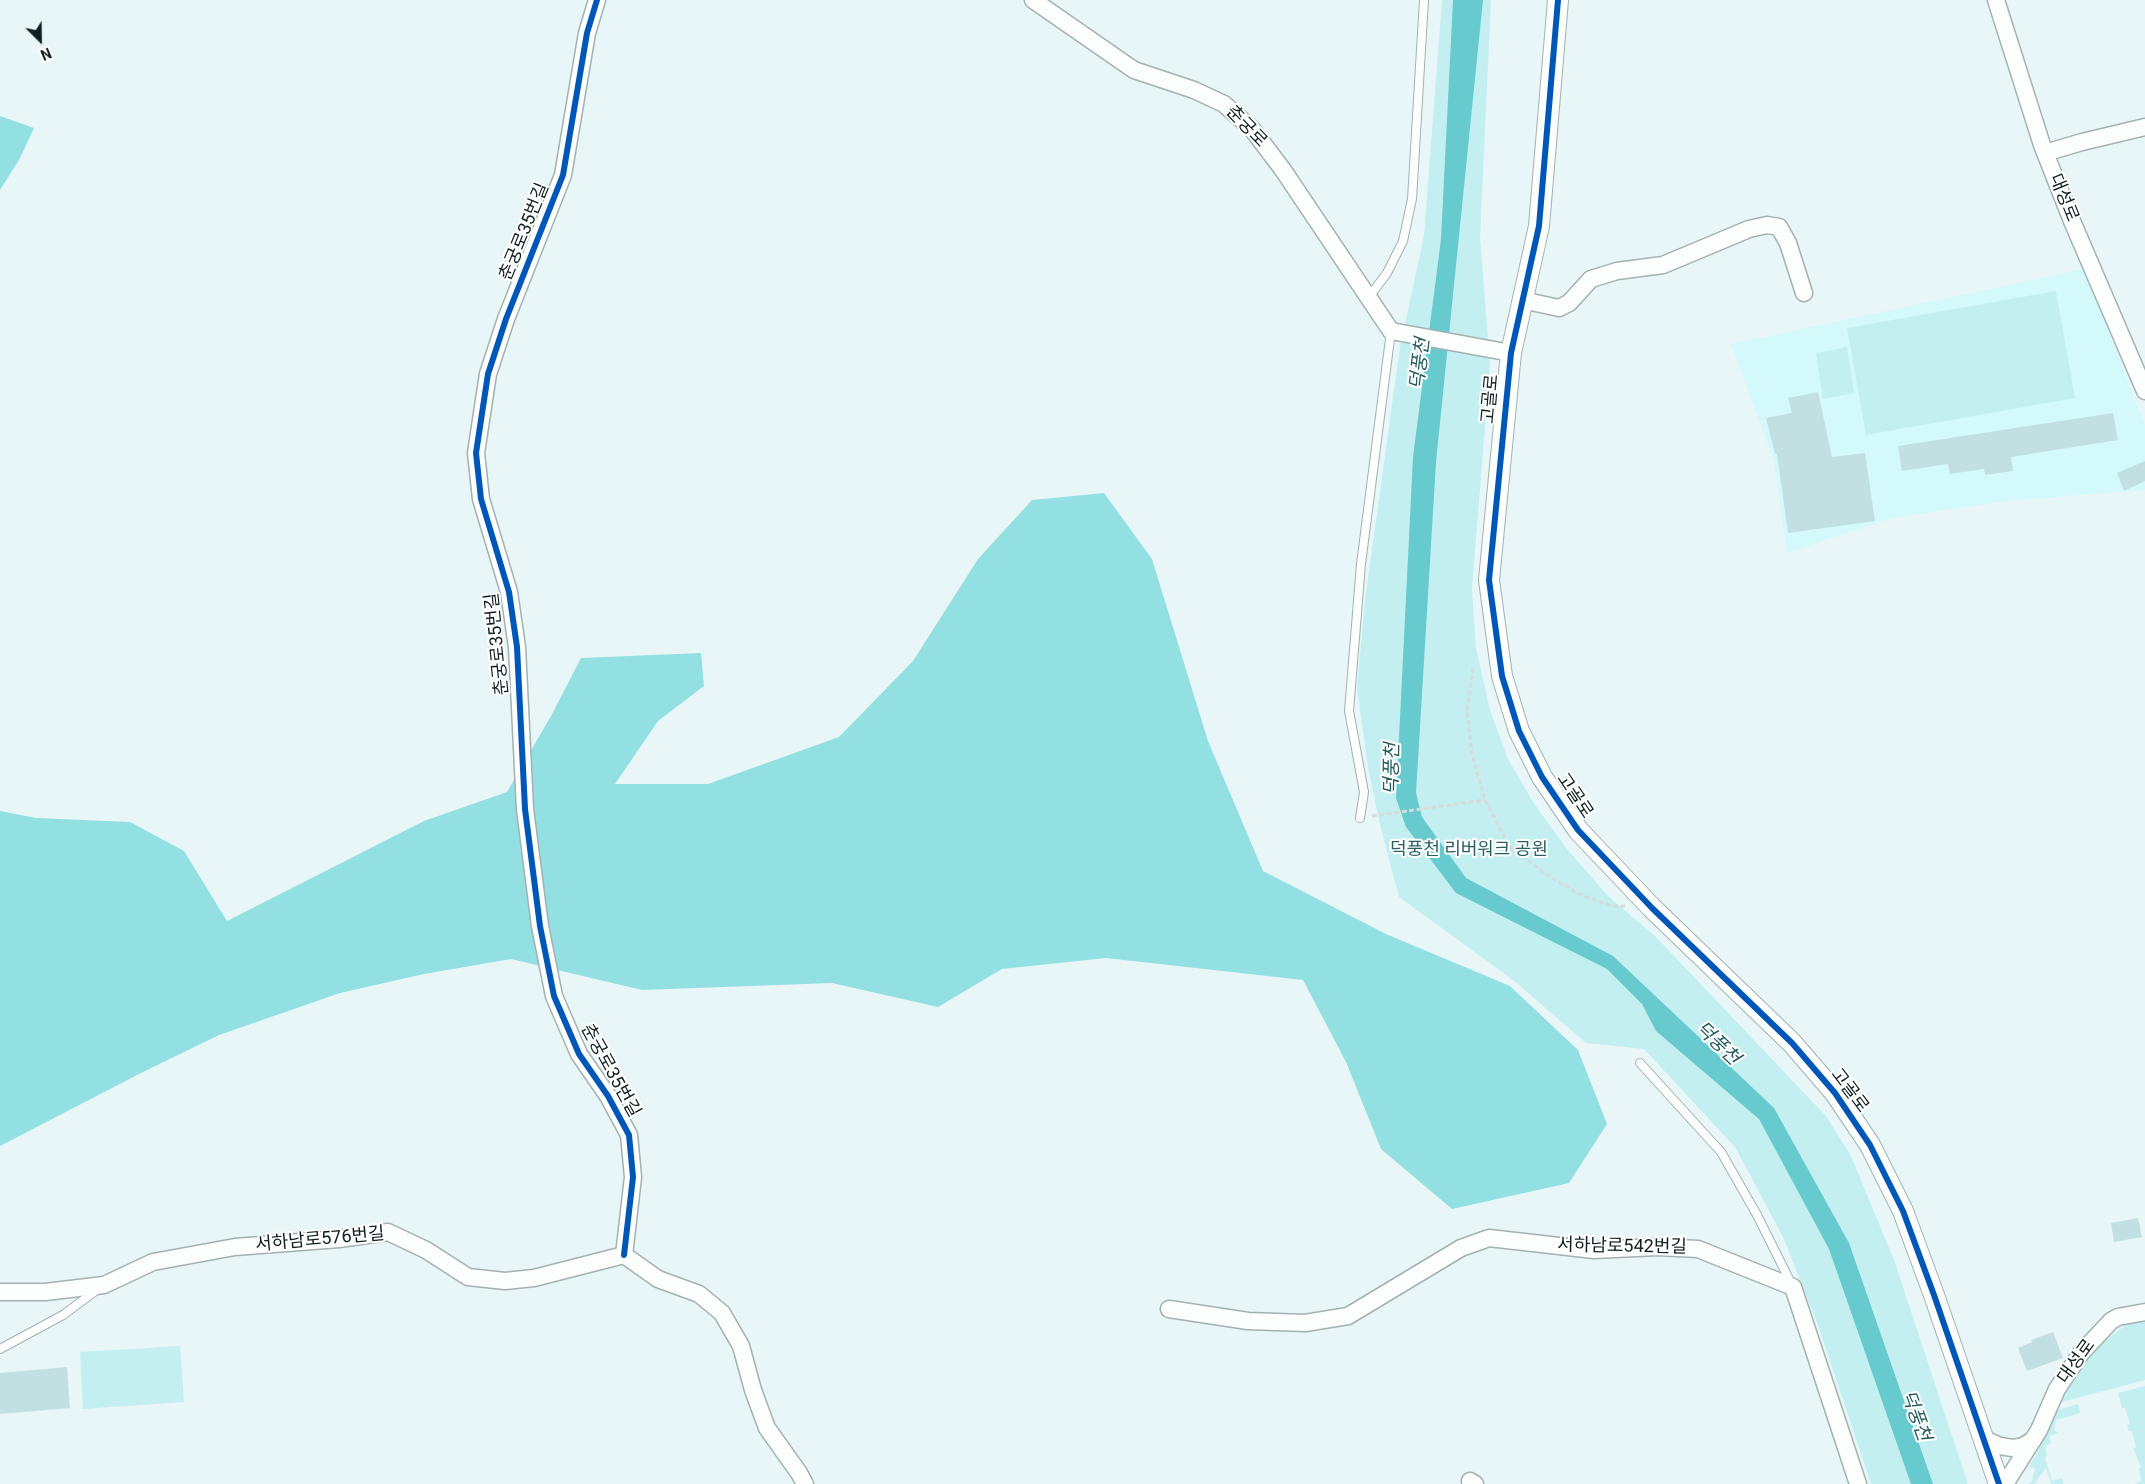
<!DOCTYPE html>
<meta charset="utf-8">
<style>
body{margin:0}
#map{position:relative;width:2145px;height:1484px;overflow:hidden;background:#e8f6f7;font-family:Roboto,sans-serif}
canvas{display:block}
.north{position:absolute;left:15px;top:15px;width:50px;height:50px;-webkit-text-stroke:4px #fff;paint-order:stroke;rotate:157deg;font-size:14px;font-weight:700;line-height:20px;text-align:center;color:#0e1f1f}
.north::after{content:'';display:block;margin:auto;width:18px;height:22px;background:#0e1f1f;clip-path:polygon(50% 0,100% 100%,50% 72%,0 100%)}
</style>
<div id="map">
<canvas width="2145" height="1484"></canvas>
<div class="north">N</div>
</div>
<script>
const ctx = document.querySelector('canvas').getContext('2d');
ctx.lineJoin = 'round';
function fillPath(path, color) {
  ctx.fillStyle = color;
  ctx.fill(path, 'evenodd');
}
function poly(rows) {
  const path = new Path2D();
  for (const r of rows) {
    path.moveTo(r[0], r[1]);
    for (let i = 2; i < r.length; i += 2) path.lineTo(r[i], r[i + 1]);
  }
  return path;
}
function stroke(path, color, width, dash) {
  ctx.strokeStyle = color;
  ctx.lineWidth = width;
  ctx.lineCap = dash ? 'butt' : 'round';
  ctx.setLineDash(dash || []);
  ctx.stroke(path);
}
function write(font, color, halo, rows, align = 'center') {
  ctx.font = font + ' Roboto,"Noto Sans KR",sans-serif';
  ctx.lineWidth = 4;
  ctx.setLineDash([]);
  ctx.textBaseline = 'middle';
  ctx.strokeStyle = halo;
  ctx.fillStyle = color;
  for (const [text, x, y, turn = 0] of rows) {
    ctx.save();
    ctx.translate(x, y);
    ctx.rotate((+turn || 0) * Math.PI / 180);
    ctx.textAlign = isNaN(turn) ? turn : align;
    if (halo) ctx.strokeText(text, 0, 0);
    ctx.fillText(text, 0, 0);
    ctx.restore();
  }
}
fillPath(poly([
 [2084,269,2145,425,2145,490,2006,501,1891,518,1787,553,1774,461,1731,344]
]), '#d4f9fa');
fillPath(poly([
 [1442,0,1491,0,1480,237,1490,364,1472,588,1476,648,1490,710,1508,759,1533,802,1567,849,1608,896,1657,938,1826,1116,1851,1156,1894,1260,1968,1484,1871,1484,1819,1328,1783,1237,1735,1147,1644,1049,1586,1043,1513,980,1399,897,1381,829,1369,773,1357,688,1365,600,1400,347,1424,236],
 [2056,291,2075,398,1866,435,1847,328],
 [1847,347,1854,393,1823,399,1816,353],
 [2145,1320,2145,1380,2058,1403,2085,1361,2102,1343,2128,1323],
 [180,1346,184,1402,83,1409,80,1352],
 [2145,1386,2145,1484,2135,1484,2141,1481,2139,1468,2141,1467,2133,1448,2136,1447,2132,1431,2129,1431,2127,1425,2130,1424,2125,1408,2122,1408,2118,1393],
 [2078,1404,2080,1413,2056,1420,2054,1429,2058,1433,2049,1436,2051,1443,2045,1446,2047,1454,2045,1459,2052,1481,2062,1478,2064,1484,2051,1484,2046,1468,2034,1484,2028,1484,2032,1481,2035,1469,2029,1466,2036,1455,2055,1411]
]), '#c4eff1');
fillPath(poly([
 [0,116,34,128,19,160,0,190],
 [1104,493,1152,559,1208,741,1263,871,1386,934,1510,986,1578,1050,1607,1124,1569,1183,1452,1209,1381,1149,1346,1062,1303,980,1106,958,1002,969,938,1007,832,983,642,990,511,959,424,974,340,993,219,1035,141,1073,0,1146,0,811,36,818,130,822,184,851,227,921,424,821,507,792,551,716,581,658,701,653,704,686,658,721,615,784,708,784,839,737,913,661,978,559,1032,500]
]), '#93e0e3');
fillPath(poly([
 [1453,0,1483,0,1436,462,1416,793,1422,817,1466,878,1613,956,1774,1108,1849,1243,1933,1484,1911,1484,1829,1249,1759,1119,1656,1031,1642,1004,1607,969,1456,893,1406,827,1396,798,1413,457,1441,239]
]), '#66cace');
fillPath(poly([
 [1818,392,1832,457,1865,453,1875,521,1788,533,1777,454,1775,454,1766,418,1792,413,1788,398],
 [2113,413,2118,440,2011,457,2013,471,1985,475,1984,469,1950,474,1948,464,1902,471,1898,446],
 [2145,461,2145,481,2124,491,2117,473],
 [2138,1218,2142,1237,2114,1242,2111,1223],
 [2053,1332,2063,1358,2027,1371,2018,1348,2032,1342,2031,1340],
 [67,1367,70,1408,0,1414,0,1373]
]), '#c2e0e2');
const service = poly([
 [1369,297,1387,273,1403,241,1412,199,1424,0],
 [1360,818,1364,792,1349,711,1361,564,1391,331],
 [1640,1063,1721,1152,1757,1215,1792,1285],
 [0,1349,63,1315,98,1289]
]);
const minor = poly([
 [597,0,587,33,563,175,506,319,488,374,476,453,481,499,509,592,517,647,525,809,540,926,554,996,579,1054,608,1096,629,1135,633,1177,624,1255],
 [1033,0,1134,70,1194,90,1224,104,1252,129,1283,170,1391,331,1511,353],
 [1996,0,2042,145,2072,221,2145,391],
 [2045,153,2082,142,2145,127],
 [1522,300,1559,308,1569,303,1591,279,1617,271,1663,265,1749,229,1767,225,1779,227,1788,243,1804,293],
 [0,1292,45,1292,104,1285,153,1262,235,1247,339,1239,388,1232,426,1250,468,1277,505,1281,534,1278,624,1255,658,1279,699,1294,722,1313,741,1346,753,1390,767,1428,799,1473,805,1484],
 [1169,1309,1248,1321,1305,1323,1348,1316,1461,1248,1489,1238,1594,1250,1658,1247,1698,1249,1793,1287,1858,1484],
 [1984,1439,2000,1446,2013,1448,2023,1446,2033,1440],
 [1470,1481,1475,1484],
 [2005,1484,2039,1430,2057,1389,2081,1353,2111,1321,2118,1317,2145,1312]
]);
const tertiary = poly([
 [1558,0,1539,226,1511,353,1489,580,1502,676,1519,731,1542,777,1578,830,1652,908,1792,1043,1835,1093,1870,1145,1903,1211,1934,1295,1999,1484]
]);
stroke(service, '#a3b1b1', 10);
stroke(minor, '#a3b1b1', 19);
stroke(tertiary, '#a3b1b1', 22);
stroke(poly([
 [1473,668,1467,712,1472,754,1485,800,1509,846,1547,875,1579,894,1612,906,1625,906],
 [1372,816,1485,800]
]), '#d6dbdb', 3, [5, 2.5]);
stroke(service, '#fcfefe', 8);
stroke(minor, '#fcfefe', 16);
stroke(tertiary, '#fcfefe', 20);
stroke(poly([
 [597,0,587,33,563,175,506,319,488,374,476,453,481,499,509,592,517,647,525,809,540,926,554,996,579,1054,608,1096,629,1135,633,1177,624,1255],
 [1558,0,1539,226,1511,353,1489,580,1502,676,1519,731,1542,777,1578,830,1652,908,1792,1043,1835,1093,1870,1145,1903,1211,1934,1295,1999,1484]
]), '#0057b8', 6);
write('18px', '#0e1f1f', '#fff', [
 ["춘궁로",1246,127,46],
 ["대성로",2063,198,68],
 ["춘궁로35번길",525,232,-68],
 ["고골로",1491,399,-85],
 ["춘궁로35번길",498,644,-96],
 ["고골로",1574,796,56],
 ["춘궁로35번길",610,1071,61],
 ["고골로",1849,1091,53],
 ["서하남로576번길",320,1240,-5],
 ["서하남로542번길",1622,1247,1],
 ["대성로",2077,1362,-54]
]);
write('18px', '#2a6062', '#fff', [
 ["덕풍천 리버워크 공원",1469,850]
]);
write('italic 19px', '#265c5e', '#fff', [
 ["덕풍천",1421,364,-83],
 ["덕풍천",1393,769,-89],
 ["덕풍천",1717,1044,44],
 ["덕풍천",1915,1416,70]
]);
</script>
